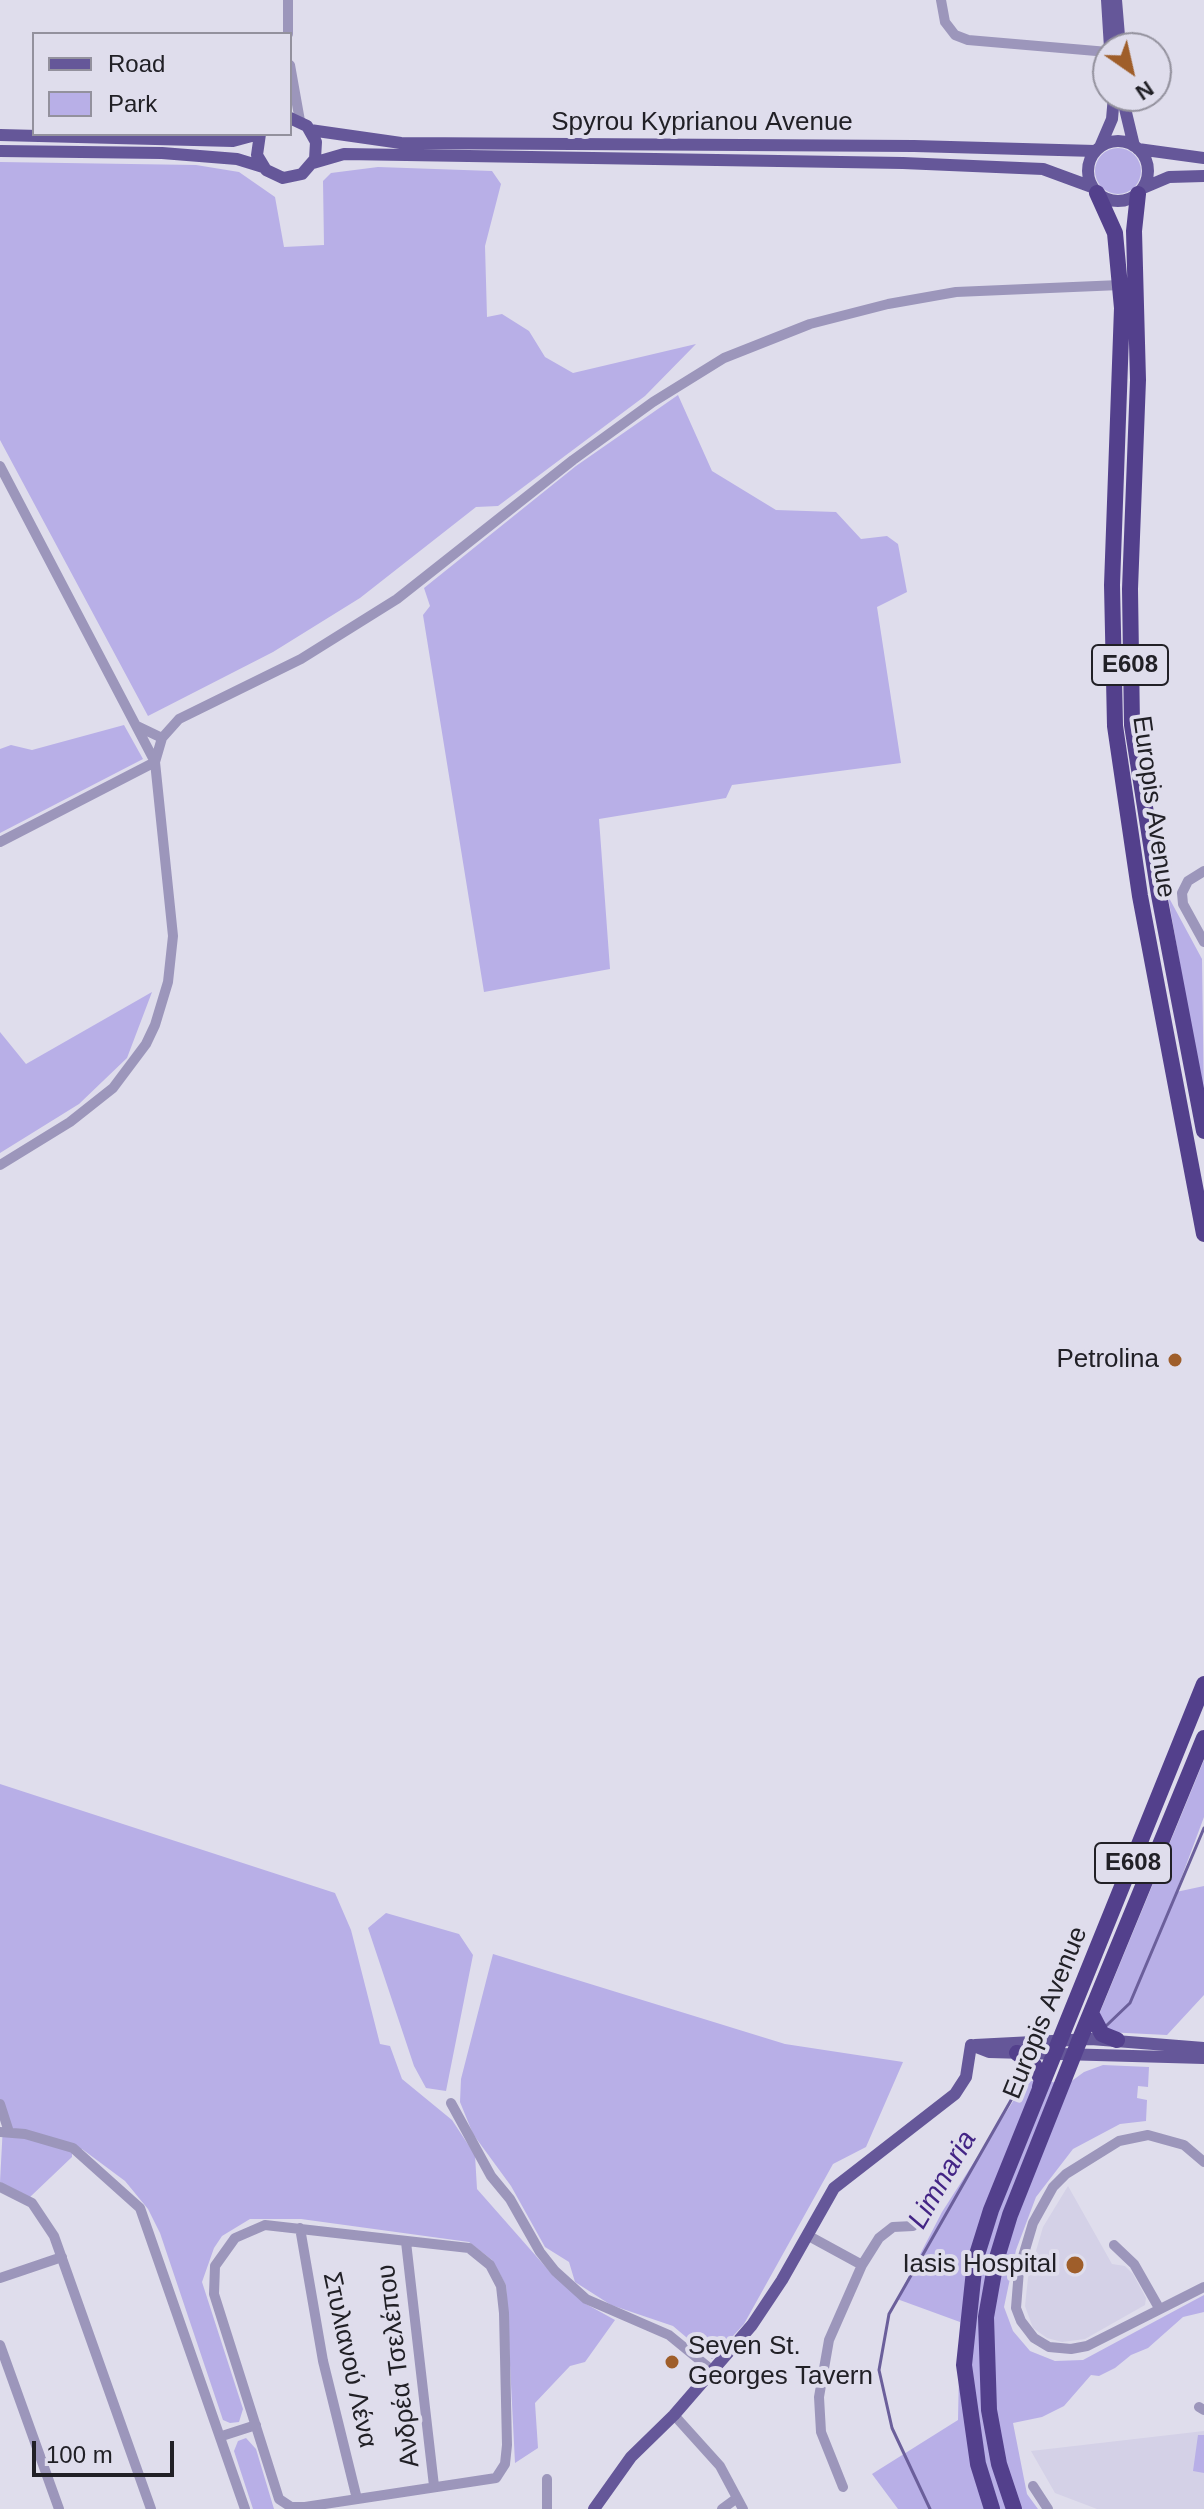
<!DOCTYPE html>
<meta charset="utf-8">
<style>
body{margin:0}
#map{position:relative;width:1204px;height:2509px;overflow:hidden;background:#dfddec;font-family:Arial,sans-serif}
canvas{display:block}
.legend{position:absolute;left:32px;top:32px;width:260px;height:104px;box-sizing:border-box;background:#dfddec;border:2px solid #93919d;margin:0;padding:10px 14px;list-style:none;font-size:24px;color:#212026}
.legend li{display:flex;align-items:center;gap:16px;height:40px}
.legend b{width:40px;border:2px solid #93919d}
.north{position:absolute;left:1092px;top:32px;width:80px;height:80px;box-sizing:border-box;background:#dfddec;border:2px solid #93919d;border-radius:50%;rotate:146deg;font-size:22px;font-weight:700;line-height:32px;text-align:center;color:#212026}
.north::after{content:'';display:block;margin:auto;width:28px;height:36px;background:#9f5e2a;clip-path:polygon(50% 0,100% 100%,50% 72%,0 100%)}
.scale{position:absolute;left:32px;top:2441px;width:142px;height:36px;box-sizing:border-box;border:4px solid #212026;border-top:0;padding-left:10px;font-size:24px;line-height:28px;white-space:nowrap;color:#212026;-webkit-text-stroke:6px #dfddec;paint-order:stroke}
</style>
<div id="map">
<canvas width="1204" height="2509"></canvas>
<ul class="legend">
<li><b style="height:10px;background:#655799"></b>Road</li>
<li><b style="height:22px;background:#b8afe7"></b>Park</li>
</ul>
<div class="north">N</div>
<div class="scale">100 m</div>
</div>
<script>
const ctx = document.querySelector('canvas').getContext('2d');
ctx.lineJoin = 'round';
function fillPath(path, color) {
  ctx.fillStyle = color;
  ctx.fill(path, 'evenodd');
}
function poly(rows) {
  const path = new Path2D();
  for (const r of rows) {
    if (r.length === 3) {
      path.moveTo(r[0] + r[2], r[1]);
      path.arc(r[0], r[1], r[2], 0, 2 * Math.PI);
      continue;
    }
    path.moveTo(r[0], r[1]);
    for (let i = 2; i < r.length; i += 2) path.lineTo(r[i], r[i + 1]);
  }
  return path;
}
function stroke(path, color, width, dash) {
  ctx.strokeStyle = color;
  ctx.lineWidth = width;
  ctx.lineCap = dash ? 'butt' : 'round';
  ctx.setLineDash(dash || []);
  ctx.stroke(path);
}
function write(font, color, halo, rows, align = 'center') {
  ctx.font = font + ' Arial,sans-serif';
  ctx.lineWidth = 8;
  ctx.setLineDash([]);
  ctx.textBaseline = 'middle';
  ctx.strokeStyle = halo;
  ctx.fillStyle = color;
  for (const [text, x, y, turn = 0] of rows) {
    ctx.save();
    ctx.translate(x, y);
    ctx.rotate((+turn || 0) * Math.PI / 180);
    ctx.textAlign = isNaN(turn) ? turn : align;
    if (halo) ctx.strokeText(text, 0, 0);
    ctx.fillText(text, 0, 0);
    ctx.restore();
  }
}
fillPath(poly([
 [1068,2186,1112,2264,1125,2266,1133,2274,1146,2298,1145,2305,1085,2339,1062,2342,1047,2338,1033,2328,1025,2306,1028,2278,1043,2227],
 [1204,2431,1204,2509,1097,2509,1055,2493,1031,2451]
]), '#d4d1e7');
fillPath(poly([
 [1118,171,23],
 [0,162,196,165,239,172,275,197,284,247,324,245,323,181,331,173,378,167,492,171,501,184,485,246,487,317,502,314,529,331,545,357,573,373,696,344,645,396,498,506,476,507,360,598,273,652,148,716,0,440],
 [678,395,712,471,776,510,836,512,861,539,887,536,898,544,907,592,877,607,901,763,732,785,726,798,599,819,610,969,484,992,423,615,430,606,424,588,576,466],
 [124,725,143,759,0,833,0,749,11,745,32,750],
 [1168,896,1202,959,1204,1103],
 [152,992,127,1058,79,1104,0,1153,0,1032,26,1064],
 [1204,1760,1204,1817,1176,1892,1204,1886,1204,1995,1167,2035,1106,2032,1098,2017],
 [0,1784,335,1893,351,1930,380,2044,390,2046,402,2079,452,2120,475,2155,477,2189,551,2273,586,2304,615,2320,585,2362,570,2366,535,2403,538,2448,515,2463,506,2285,492,2260,469,2242,301,2219,250,2219,222,2236,214,2248,202,2282,243,2409,239,2422,230,2423,223,2420,160,2233,148,2209,125,2181,82,2149,72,2148,72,2157,30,2197,0,2182,3,2125,0,2118],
 [386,1913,459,1934,473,1955,446,2091,426,2088,414,2066,368,1928],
 [493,1954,785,2044,903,2062,866,2147,833,2164,744,2324,712,2359,673,2326,611,2305,575,2282,569,2262,545,2247,511,2186,473,2134,460,2102,461,2079],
 [1103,2065,1149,2067,1148,2087,1138,2086,1137,2098,1147,2100,1146,2121,1120,2124,1073,2149,1036,2197,1016,2250,1004,2307,1013,2331,1030,2351,1055,2361,1083,2360,1204,2295,1204,2312,1183,2317,1148,2348,1131,2355,1115,2368,1099,2376,1091,2375,1064,2406,1042,2417,1013,2423,1027,2494,1038,2509,898,2509,872,2474,958,2420,960,2322,897,2299,942,2212,1019,2092,1031,2081,1069,2083,1084,2072],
 [1198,2435,1204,2435,1204,2473,1193,2471],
 [246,2438,256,2449,274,2509,253,2509,234,2451,238,2441]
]), '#b8afe7');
stroke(poly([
 [1107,2025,1130,2003,1204,1828],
 [930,2509,892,2428,879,2370,889,2314,1014,2095]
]), '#6b5f9b', 3);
stroke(poly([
 [288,0,288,34],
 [941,0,945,22,955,35,968,40,1108,52],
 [290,65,300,121],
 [0,466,155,762],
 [137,726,162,738],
 [0,842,155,762],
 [1204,871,1188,881,1182,893,1183,904,1204,942],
 [0,1165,70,1122,113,1088,146,1044,155,1025,168,982,173,936,155,762,162,738,179,719,301,659,397,599,573,460,653,402,724,358,810,324,888,304,956,292,1120,285],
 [451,2103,491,2176,510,2199,540,2252,555,2271,586,2299,669,2335,713,2371],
 [0,2104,9,2132],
 [0,2132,25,2134,73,2148,140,2208,245,2509],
 [1204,2162,1184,2145,1148,2135,1119,2141,1066,2174,1053,2187,1033,2223,1019,2270,1016,2308,1021,2321,1034,2338,1049,2347,1071,2349,1087,2346,1204,2287],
 [0,2187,32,2203,54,2236,151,2509],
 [265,2225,469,2248,490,2265,501,2286,504,2313,507,2445,505,2464,496,2478,305,2507,291,2507,279,2499,214,2294,215,2266,235,2238,265,2225],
 [300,2228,323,2361,357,2499],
 [807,2235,862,2265],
 [406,2242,434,2486],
 [1114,2245,1134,2264,1159,2308],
 [0,2278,62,2257],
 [0,2345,59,2509],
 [1199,2407,1204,2410],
 [674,2415,720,2466,743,2509],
 [222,2436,256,2425],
 [547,2479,547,2509],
 [1033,2486,1048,2509],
 [843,2487,821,2432,819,2397,829,2340,862,2265,879,2238,893,2227,913,2226],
 [722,2509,737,2498]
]), '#9c96bb', 10);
stroke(poly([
 [1107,0,1110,48],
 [1116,0,1120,48],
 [1122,96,1134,146],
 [310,130,401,143,914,146,1095,151],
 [260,134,257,155,266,170,283,178,302,174,315,159,316,142,307,126,290,118],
 [0,135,233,141,259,134],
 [1118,171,30],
 [1100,147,1112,119,1114,96],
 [1138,149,1204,158],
 [0,151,162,153,237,159,263,167],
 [313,163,344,154,903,163,1043,169,1092,187],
 [1143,188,1169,177,1204,176],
 [971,2045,989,2052,1204,2058],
 [975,2045,1091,2039,1204,2048],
 [594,2509,631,2457,674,2415,752,2325,782,2280,834,2188,955,2094,966,2077,971,2045]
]), '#655799', 12);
stroke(poly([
 [1097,193,1115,233,1122,308,1112,585,1115,726,1140,896,1204,1234],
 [1138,194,1134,231,1138,380,1130,589,1132,725,1159,895,1204,1131],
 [1092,2015,1102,2034,1117,2040],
 [1017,2053,1034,2065,1042,2080,1040,2087],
 [992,2509,978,2464,964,2365,975,2261,991,2210,1204,1684],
 [1014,2509,999,2464,989,2410,986,2317,996,2261,1010,2215,1080,2039,1204,1738]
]), '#53408c', 16);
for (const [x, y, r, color] of [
 [1175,1360,8,"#9f5e2a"],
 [1075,2265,10,"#9f5e2a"],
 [672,2362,8,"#9f5e2a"]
]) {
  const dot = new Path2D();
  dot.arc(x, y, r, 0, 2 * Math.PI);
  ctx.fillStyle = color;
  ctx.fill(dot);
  stroke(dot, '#dfddec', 3);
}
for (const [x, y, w] of [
 [1130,665,76],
 [1133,1863,76]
]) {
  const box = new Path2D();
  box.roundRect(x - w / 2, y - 20, w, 40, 6);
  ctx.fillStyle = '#dfddec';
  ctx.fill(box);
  stroke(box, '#212026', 2);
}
write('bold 24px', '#212026', null, [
 ["E608",1130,665],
 ["E608",1133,1863]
]);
write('26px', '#212026', '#dfddec', [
 ["Spyrou Kyprianou Avenue",702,123],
 ["Europis Avenue",1153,807,82],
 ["Europis Avenue",1046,2013,-68],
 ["Στυλιανού Λένα",349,2360,78],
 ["Ανδρέα Τσελέπου",399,2366,-97]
]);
write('26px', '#212026', '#dfddec', [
 ["Petrolina",1159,1360],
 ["Iasis Hospital",1057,2265],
 ["Seven St.",688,2347,"left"],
 ["Georges Tavern",688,2377,"left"]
], 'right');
write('italic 28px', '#432485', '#dfddec', [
 ["Limnaria",943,2180,-60]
]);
</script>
